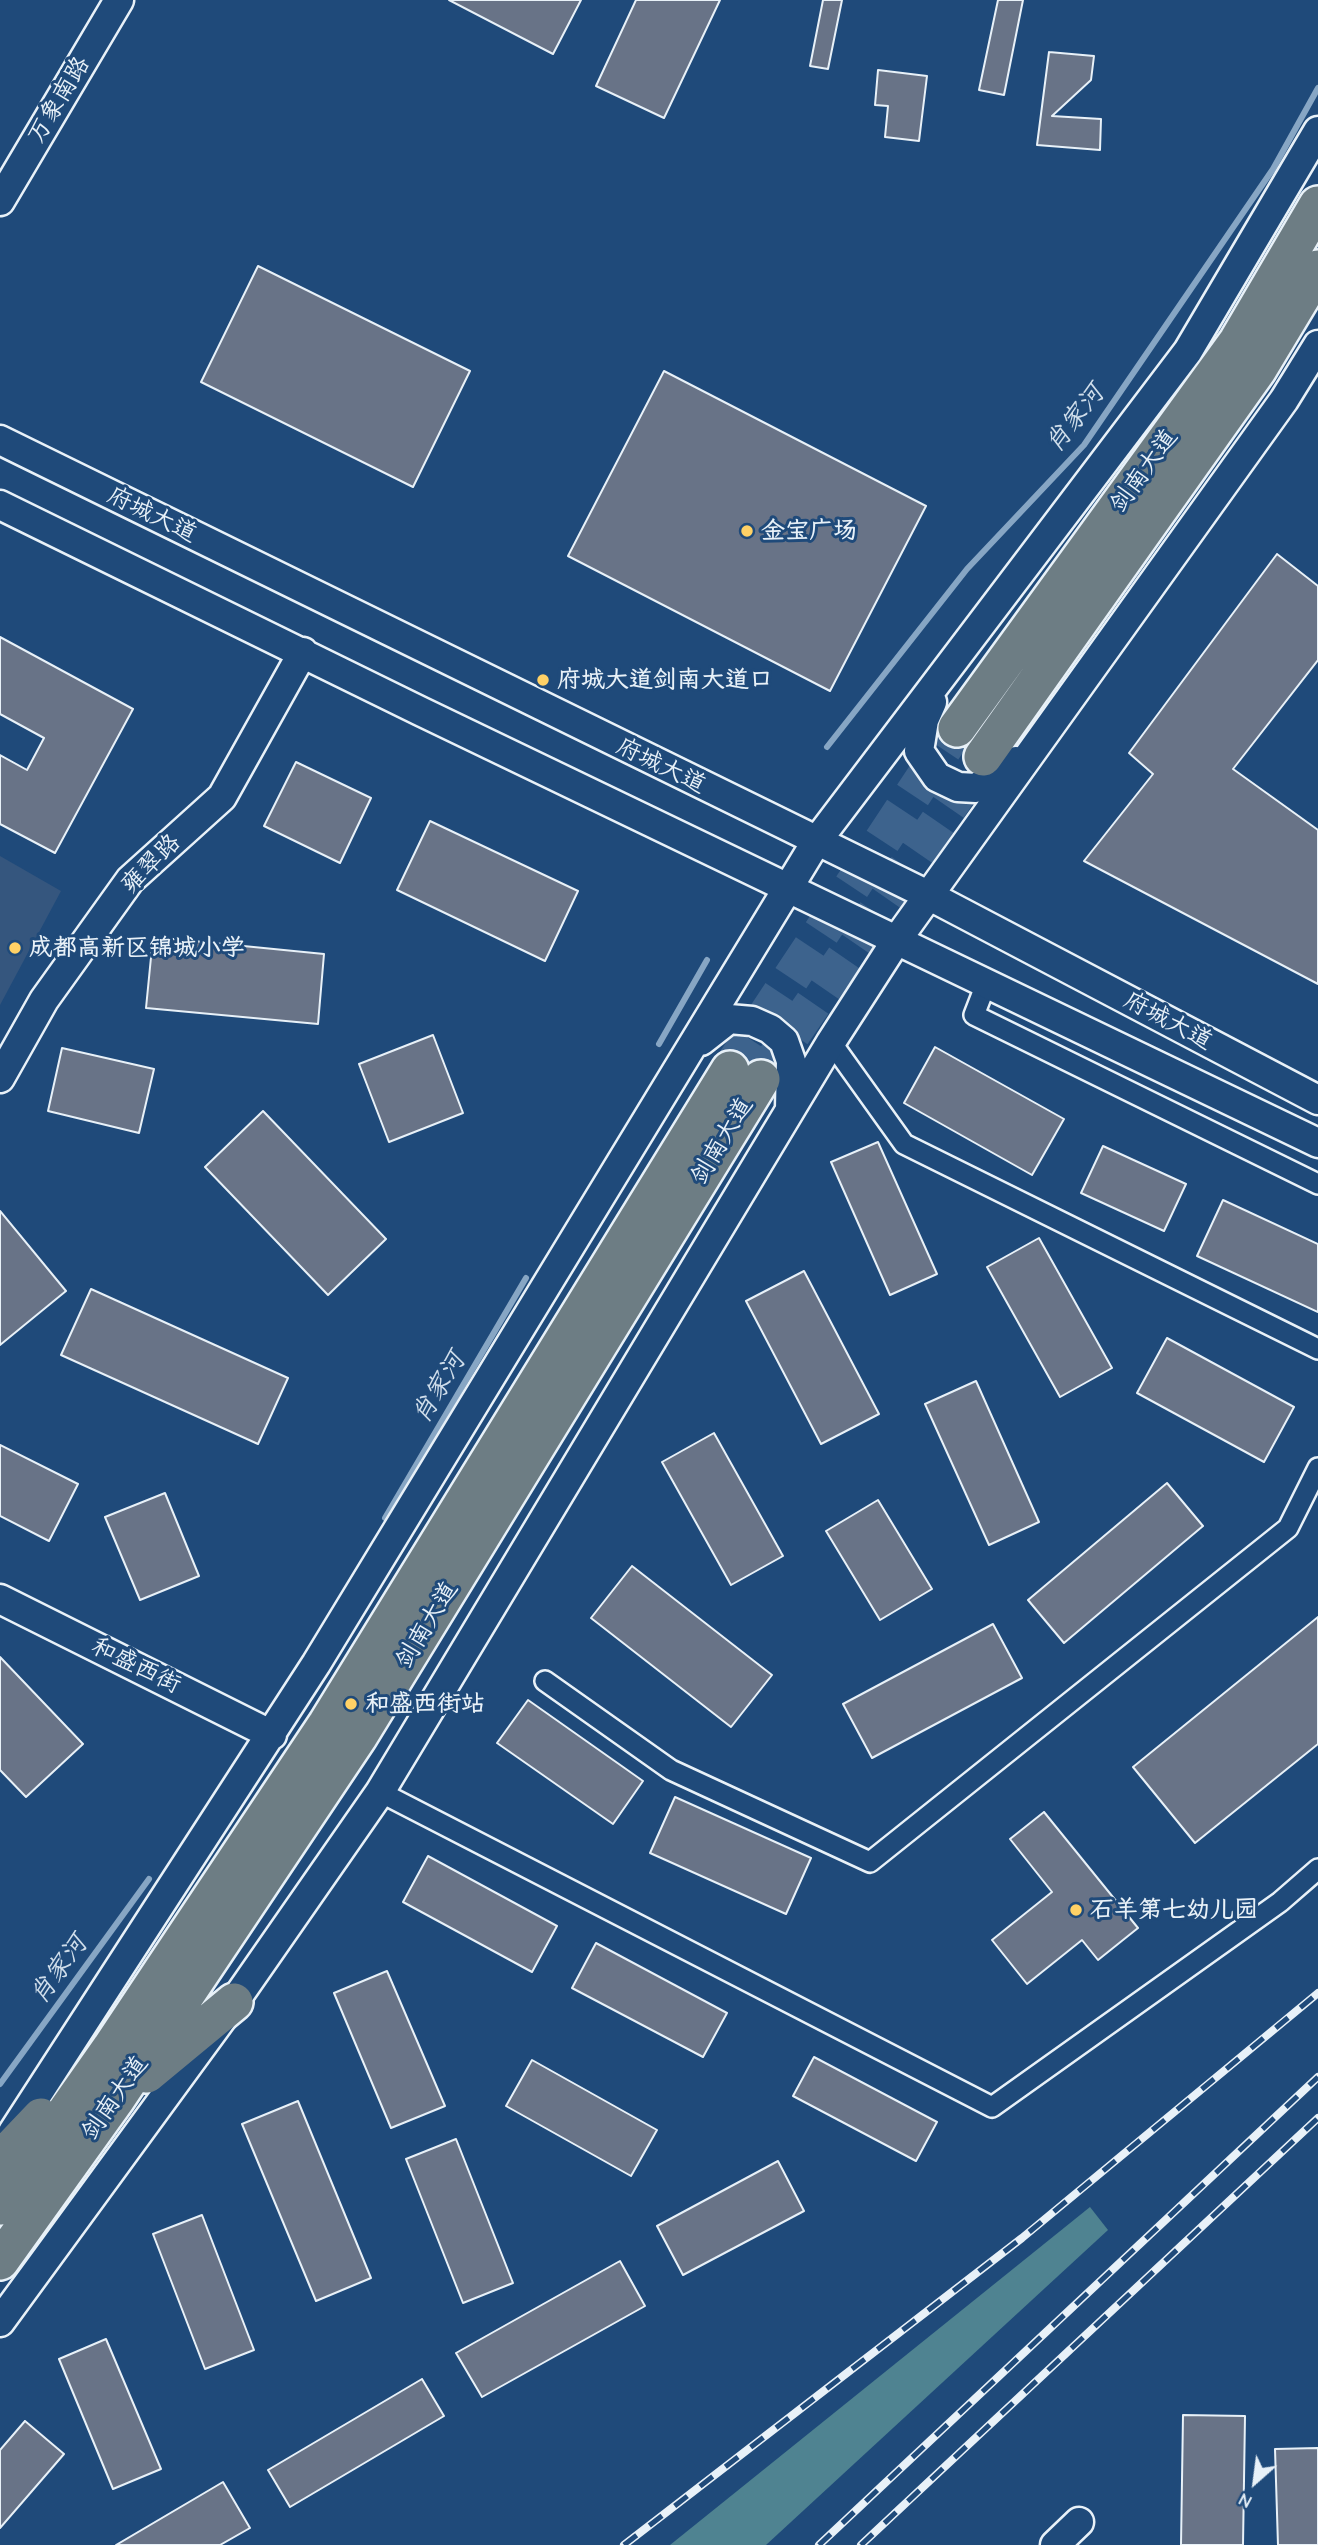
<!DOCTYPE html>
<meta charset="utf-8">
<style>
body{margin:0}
#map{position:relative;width:1318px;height:2545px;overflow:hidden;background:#1f4a7a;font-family:"Comic Neue",sans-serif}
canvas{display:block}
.north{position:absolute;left:1220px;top:2447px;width:70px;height:70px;-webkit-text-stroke:5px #1f4a7a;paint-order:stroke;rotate:208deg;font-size:19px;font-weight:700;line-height:28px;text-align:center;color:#e8f1f8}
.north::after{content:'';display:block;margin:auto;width:24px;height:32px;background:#e8f1f8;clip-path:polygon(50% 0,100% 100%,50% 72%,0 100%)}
</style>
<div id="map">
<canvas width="1318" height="2545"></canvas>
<div class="north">N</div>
</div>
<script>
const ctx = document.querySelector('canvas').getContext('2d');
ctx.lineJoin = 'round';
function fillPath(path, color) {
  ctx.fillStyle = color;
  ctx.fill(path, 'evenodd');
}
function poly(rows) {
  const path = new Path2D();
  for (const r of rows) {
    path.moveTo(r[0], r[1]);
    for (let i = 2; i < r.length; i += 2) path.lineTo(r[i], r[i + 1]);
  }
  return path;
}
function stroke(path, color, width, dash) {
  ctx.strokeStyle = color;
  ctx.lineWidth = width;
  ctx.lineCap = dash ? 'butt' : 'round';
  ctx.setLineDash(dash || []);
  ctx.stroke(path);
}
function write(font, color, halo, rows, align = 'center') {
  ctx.font = font + ' "Comic Neue","LXGW WenKai TC",sans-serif';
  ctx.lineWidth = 6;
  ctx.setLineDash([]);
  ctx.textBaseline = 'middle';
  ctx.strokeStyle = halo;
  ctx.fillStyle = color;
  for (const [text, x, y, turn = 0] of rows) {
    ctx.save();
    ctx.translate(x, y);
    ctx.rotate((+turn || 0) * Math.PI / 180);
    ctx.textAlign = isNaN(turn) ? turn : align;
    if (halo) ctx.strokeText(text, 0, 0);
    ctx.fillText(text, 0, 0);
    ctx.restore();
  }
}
fillPath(poly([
 [0,856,61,891,0,1005]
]), '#35567e');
fillPath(poly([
 [1090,2207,1108,2230,766,2545,670,2545]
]), '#4f8391');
stroke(poly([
 [827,747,967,569,1084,445,1273,169,1318,88],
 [659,1044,707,960],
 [385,1518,526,1278],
 [0,2084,149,1879]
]), '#87a6c4', 6);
const building = poly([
 [449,0,581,0,553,54,449,0],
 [636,0,720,0,664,118,596,86,636,0],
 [823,0,842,0,828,69,810,66,823,0],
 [998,0,1023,0,1004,95,979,90,998,0],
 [1049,52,1094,56,1091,80,1052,116,1101,119,1100,150,1037,145,1049,52],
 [878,70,927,76,919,141,885,137,888,106,875,105,878,70],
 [258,266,470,371,413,487,201,382,258,266],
 [664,371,926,506,830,691,568,556,664,371],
 [1277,554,1318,586,1318,660,1233,769,1318,830,1318,984,1084,861,1153,774,1129,753,1277,554],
 [0,637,133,709,55,853,0,824,0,755,27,770,44,738,0,714,0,637],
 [296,762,371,798,340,863,264,826,296,762],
 [430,821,578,891,545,961,397,890,430,821],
 [153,937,324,954,318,1024,146,1008,153,937],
 [433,1035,463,1113,389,1142,359,1064,433,1035],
 [935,1047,1064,1119,1032,1175,904,1103,935,1047],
 [62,1048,154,1069,139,1133,48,1111,62,1048],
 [263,1111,386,1239,328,1295,205,1167,263,1111],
 [878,1142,937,1274,890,1295,831,1162,878,1142],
 [1103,1146,1186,1184,1164,1231,1081,1193,1103,1146],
 [1223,1200,1318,1244,1318,1312,1197,1256,1223,1200],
 [0,1211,66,1291,0,1345,0,1211],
 [1039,1238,1112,1368,1060,1397,987,1267,1039,1238],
 [804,1271,879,1414,821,1444,746,1301,804,1271],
 [91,1289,288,1378,258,1444,61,1355,91,1289],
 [1167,1338,1294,1407,1264,1462,1137,1393,1167,1338],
 [976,1381,1039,1522,989,1545,925,1404,976,1381],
 [714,1433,783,1556,731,1585,662,1462,714,1433],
 [0,1445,78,1484,49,1541,0,1516,0,1445],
 [1167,1483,1203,1526,1064,1643,1028,1600,1167,1483],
 [165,1493,199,1576,140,1600,105,1517,165,1493],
 [878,1500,932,1589,880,1620,826,1531,878,1500],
 [632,1566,772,1675,731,1727,591,1618,632,1566],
 [1318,1617,1318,1744,1195,1843,1133,1767,1318,1617],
 [993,1624,1022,1678,872,1758,843,1704,993,1624],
 [0,1657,83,1744,26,1797,0,1770,0,1657],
 [528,1700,643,1781,613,1824,497,1743,528,1700],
 [675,1797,811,1858,786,1914,650,1853,675,1797],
 [1044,1812,1138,1928,1098,1960,1082,1940,1027,1984,992,1940,1052,1892,1010,1839,1044,1812],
 [428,1856,557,1926,532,1972,403,1902,428,1856],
 [596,1943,727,2013,703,2057,572,1988,596,1943],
 [387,1971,445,2106,391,2128,334,1993,387,1971],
 [814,2057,937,2122,916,2161,793,2096,814,2057],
 [532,2060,657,2130,631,2176,506,2106,532,2060],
 [298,2101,371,2278,316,2301,242,2124,298,2101],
 [456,2139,513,2283,463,2303,406,2159,456,2139],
 [778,2161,804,2211,683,2275,657,2226,778,2161],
 [202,2215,254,2350,205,2369,153,2234,202,2215],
 [620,2261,645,2306,482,2397,456,2353,620,2261],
 [106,2339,161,2469,113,2489,59,2359,106,2339],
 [422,2379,444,2416,290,2507,268,2470,422,2379],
 [1183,2415,1245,2416,1243,2545,1181,2545,1183,2415],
 [25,2421,64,2454,0,2528,0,2450,25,2421],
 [1318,2448,1318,2545,1278,2545,1275,2449,1318,2448],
 [223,2482,250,2528,220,2545,116,2545,223,2482]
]);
fillPath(building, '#687387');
stroke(building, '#e8f1f8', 2);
stroke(poly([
 [730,1070,957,728],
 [761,1079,983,757]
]), '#3d638d', 37, [37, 18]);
const street = poly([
 [986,984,974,1015,1318,1184],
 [831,1042,904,1144,1318,1349],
 [545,1681,671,1770,870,1862,1288,1528,1318,1468],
 [380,1792,992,2107,1280,1902,1318,1869]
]);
const secondary = poly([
 [0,201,119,0],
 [0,440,928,895,1318,1100],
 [0,505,420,711,1318,1143],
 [932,702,924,720,919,751,937,777,958,787,976,788,1016,761],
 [701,1041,729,1019,752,1021,770,1029,784,1041,791,1061,790,1109],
 [0,1078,44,1000,130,880,222,797,303,652],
 [0,1599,272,1735],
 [13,2132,316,1664,816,842,1188,351,1318,131],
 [0,2322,234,2002,380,1792,831,1042,896,941,1284,400,1318,345],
 [1055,2545,1079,2522]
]);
const highway = poly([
 [957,728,1238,341,1318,205],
 [983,757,1258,369,1318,269],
 [147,2074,234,2002],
 [0,2160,41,2117],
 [0,2206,111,2048,327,1724,730,1070],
 [0,2261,116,2099,358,1737,761,1079]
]);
stroke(street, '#e8f1f8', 24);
stroke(secondary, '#e8f1f8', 33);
stroke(highway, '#e8f1f8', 42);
stroke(street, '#1f4a7a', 19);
stroke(secondary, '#1f4a7a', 28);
stroke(highway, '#6d7d84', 37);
const rail = poly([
 [624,2545,1022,2238,1318,1993],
 [819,2545,1318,2077],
 [861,2545,1318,2118]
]);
stroke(rail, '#e8f1f8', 8);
stroke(rail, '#1f4a7a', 5, [16]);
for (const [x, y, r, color] of [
 [747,531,7,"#ffd166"],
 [543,680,7,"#ffd166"],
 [15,948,7,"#ffd166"],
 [351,1704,7,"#ffd166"],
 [1076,1910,7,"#ffd166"]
]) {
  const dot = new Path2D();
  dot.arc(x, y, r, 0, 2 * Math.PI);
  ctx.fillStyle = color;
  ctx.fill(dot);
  stroke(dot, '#1f4a7a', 2.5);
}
write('24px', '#e8f1f8', '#1f4a7a', [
 ["万象南路",59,100,-59],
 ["剑南大道",1144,471,-54],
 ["府城大道",152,515,26],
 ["府城大道",661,766,26],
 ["雍翠路",151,864,-45],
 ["府城大道",1168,1021,28],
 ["剑南大道",722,1141,-59],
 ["剑南大道",427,1625,-59],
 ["和盛西街",136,1666,26],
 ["剑南大道",115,2098,-55]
]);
write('bold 24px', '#e8f1f8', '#1f4a7a', [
 ["金宝广场",761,531],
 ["府城大道剑南大道口",557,680],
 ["成都高新区锦城小学",29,948],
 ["和盛西街站",365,1704],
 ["石羊第七幼儿园",1090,1910]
], 'left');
write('italic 26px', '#d0deeb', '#1f4a7a', [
 ["肖家河",1075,419,-52],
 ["肖家河",439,1388,-59],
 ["肖家河",59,1970,-54]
]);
</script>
